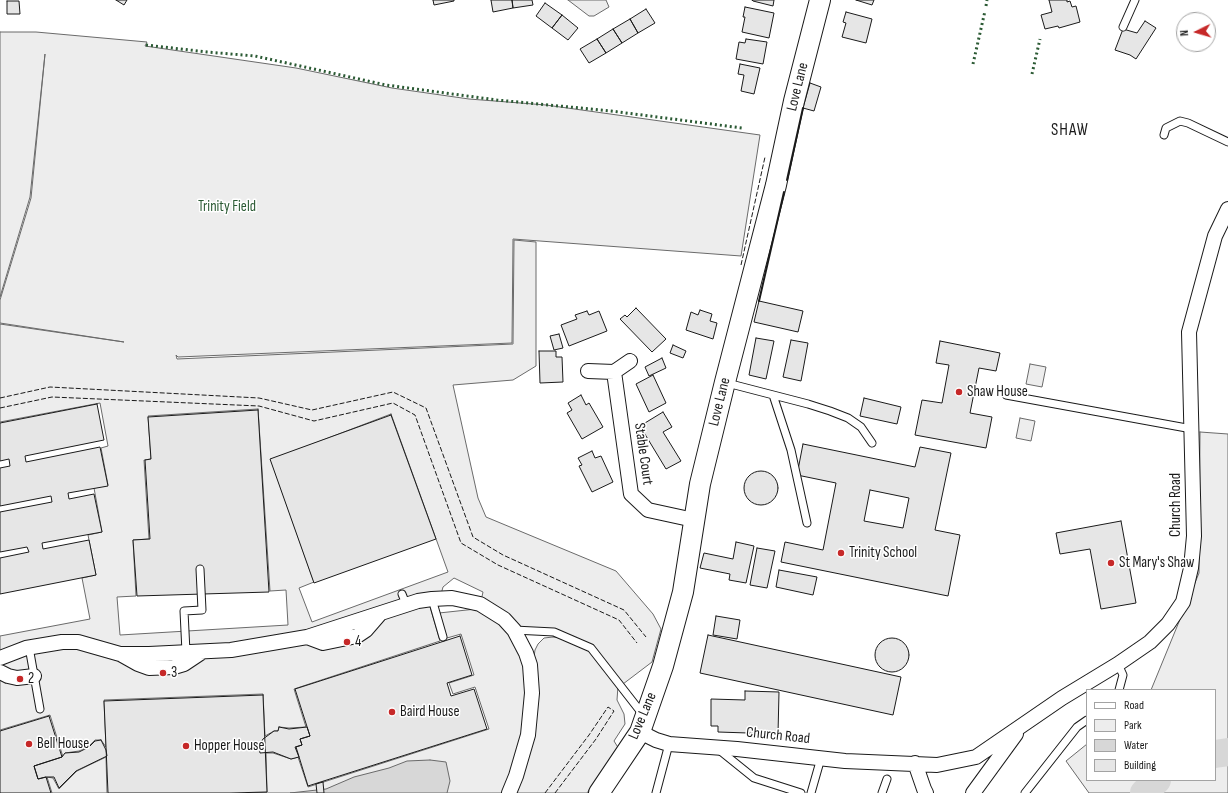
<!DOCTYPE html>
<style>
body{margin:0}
#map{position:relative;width:1228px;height:793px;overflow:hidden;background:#fff;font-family:"Sofia Sans Condensed",sans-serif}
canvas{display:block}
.legend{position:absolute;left:1086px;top:689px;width:130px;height:92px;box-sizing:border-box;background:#fff;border:1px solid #a3a3a3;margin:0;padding:5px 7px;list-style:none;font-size:12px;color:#1a1a1a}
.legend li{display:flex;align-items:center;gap:8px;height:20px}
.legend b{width:20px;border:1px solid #a3a3a3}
.north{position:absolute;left:1176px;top:12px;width:40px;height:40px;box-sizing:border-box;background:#fff;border:1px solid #a3a3a3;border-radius:50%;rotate:265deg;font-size:11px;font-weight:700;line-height:16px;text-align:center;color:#1a1a1a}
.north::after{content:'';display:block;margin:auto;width:14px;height:18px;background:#c62828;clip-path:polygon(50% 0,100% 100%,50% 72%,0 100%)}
</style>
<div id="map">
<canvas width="1228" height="793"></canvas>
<ul class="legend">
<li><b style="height:5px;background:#fff"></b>Road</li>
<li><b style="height:11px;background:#ededed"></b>Park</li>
<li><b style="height:11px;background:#d7d7d7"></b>Water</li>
<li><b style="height:11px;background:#e6e6e6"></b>Building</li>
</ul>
<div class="north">N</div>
</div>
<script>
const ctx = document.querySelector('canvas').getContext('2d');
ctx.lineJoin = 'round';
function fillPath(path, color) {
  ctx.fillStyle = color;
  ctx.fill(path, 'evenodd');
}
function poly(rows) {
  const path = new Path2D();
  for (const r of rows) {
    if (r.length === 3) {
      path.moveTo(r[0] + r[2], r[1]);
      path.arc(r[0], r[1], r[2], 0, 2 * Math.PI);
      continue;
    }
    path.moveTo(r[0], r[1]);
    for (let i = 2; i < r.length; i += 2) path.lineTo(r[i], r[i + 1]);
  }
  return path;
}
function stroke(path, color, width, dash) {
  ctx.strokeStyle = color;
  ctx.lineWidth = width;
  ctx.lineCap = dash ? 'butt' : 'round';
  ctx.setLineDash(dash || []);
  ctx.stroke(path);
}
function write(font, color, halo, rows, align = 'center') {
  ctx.font = font + ' "Sofia Sans Condensed",sans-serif';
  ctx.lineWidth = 3;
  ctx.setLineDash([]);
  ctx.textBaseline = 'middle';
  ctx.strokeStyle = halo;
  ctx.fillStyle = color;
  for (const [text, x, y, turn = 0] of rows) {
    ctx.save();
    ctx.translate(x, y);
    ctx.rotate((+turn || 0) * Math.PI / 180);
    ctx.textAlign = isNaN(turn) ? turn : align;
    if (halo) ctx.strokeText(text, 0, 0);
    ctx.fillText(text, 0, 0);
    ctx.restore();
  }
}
const green = poly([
 [568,0,606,0,609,7,594,16,589,16,568,0],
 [0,32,36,32,147,42,145,46,296,68,392,88,469,99,546,105,760,135,741,256,513,239,512,343,178,357,176,355,177,359,513,344,514,240,536,242,536,366,513,380,453,385,478,498,486,517,616,571,653,614,661,629,652,662,623,684,592,646,554,630,516,627,481,601,483,592,454,578,443,587,440,598,307,636,149,654,92,645,0,657,0,636,90,619,82,578,96,575,88,535,102,532,94,488,108,485,101,448,108,446,100,403,0,422,0,324,124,342,0,323,0,300,31,198,45,54,30,197,0,297,0,32],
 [258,409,270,591,286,590,288,625,120,635,117,597,136,596,133,540,149,539,144,460,151,459,148,416,258,409],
 [391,414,448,572,312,622,299,588,314,582,271,460,391,414],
 [1030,364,1046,367,1042,387,1026,384,1030,364],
 [1020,418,1035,421,1031,441,1016,438,1020,418],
 [1200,432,1228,434,1228,793,1089,793,1066,761,1087,744,1087,780,1215,780,1215,690,1151,690,1199,573,1200,432],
 [428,600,440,641,294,689,306,727,289,728,279,727,278,731,274,731,265,736,263,694,104,700,106,747,101,740,95,740,89,746,79,751,65,753,63,757,50,715,0,730,0,659,63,644,148,670,203,653,292,640,322,644,428,600],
 [476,609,507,626,523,653,527,714,506,793,246,793,267,792,266,753,273,753,291,759,298,757,308,787,489,729,475,687,453,694,449,683,474,675,461,634,447,638,439,613,476,609],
 [553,637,561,638,590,649,618,686,617,700,624,714,625,724,614,741,619,749,587,793,513,793,535,650,538,644,544,638,553,637],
 [106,757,107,793,52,793,47,777,53,778,59,789,77,771,106,757]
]);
fillPath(green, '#ededed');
stroke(green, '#6a6a6a', 1);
const water = poly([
 [430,760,446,762,450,781,447,793,290,793,326,789,354,777,389,768,407,761,430,760]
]);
fillPath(water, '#d7d7d7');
stroke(water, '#6a6a6a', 1);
stroke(poly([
 [1215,754,1228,752],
 [1144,793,1157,780]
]), '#d7d7d7', 28);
const building = poly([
 [116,0,127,0,124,5,116,0],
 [433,0,454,0,454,1,434,5,433,0],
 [491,0,512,0,513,8,493,12,491,0],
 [512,0,532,0,533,5,513,8,512,0],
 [752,0,774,0,773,6,753,1,752,0],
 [856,0,874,0,872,5,856,0],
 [1049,0,1067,0,1067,2,1070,1,1072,7,1076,6,1080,22,1059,28,1058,26,1045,29,1041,15,1052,12,1049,0],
 [7,1,19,1,20,14,7,14,7,1],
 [545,3,562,15,552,28,536,16,545,3],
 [745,7,774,13,769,38,742,32,745,17,743,17,745,7],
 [646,9,655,23,638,33,630,19,646,9],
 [846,12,872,19,866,43,842,37,846,23,843,22,846,12],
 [562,15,578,28,568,40,552,28,562,15],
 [630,19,638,33,622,43,613,29,630,19],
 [1145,21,1156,28,1136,59,1130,55,1115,50,1123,29,1137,33,1145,21],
 [613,29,622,43,606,53,597,39,613,29],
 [597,39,606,53,589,63,580,49,597,39],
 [746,39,767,42,763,64,736,59,739,42,745,43,746,39],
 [740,64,760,68,754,94,741,91,744,75,738,74,740,64],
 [810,83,821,87,814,111,803,108,810,83],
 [759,301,803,311,798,332,754,322,759,301],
 [636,308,666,339,652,352,620,319,625,315,627,317,636,308],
 [700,310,712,314,710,321,717,323,713,339,686,330,691,312,698,315,700,310],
 [587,311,589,315,599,311,607,331,569,346,561,325,577,319,575,315,587,311],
 [559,334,563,348,554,350,550,336,559,334],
 [756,338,774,341,766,379,749,375,756,338],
 [791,340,808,343,801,381,783,377,791,340],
 [940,341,1000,353,996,371,979,368,970,413,992,417,986,448,915,435,922,400,942,403,949,365,936,363,940,341],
 [673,345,686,351,683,358,670,353,673,345],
 [539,351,556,351,556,357,562,357,563,382,540,383,539,351],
 [662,358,666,368,649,376,645,367,662,358],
 [653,375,666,403,649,412,636,384,653,375],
 [581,395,586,405,589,403,603,427,582,439,567,413,572,410,568,403,581,395],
 [864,398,901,407,897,424,860,416,864,398],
 [97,404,104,440,25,456,26,462,100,447,108,486,68,493,69,499,94,494,102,532,42,543,43,549,89,540,96,575,0,594,0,558,29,552,27,547,0,552,0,512,52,502,51,496,0,506,0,468,10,466,9,459,0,461,0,423,97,404],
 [258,410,269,592,137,596,133,540,150,539,145,460,151,459,148,417,258,410],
 [663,412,672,427,663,432,681,461,666,469,640,426,663,412],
 [391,415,436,539,314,583,270,459,391,415],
 [803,444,915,467,920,447,951,453,935,530,960,535,948,596,781,562,785,542,823,550,836,483,797,475,803,444],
 [870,490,909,498,903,528,864,521,870,490],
 [592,451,595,458,601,456,613,482,592,492,579,466,582,465,578,458,592,451],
 [761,488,17],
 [1121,521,1136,603,1101,609,1090,549,1060,554,1056,533,1121,521],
 [736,542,754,546,746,583,729,580,730,574,700,568,704,553,733,559,736,542],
 [757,548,775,551,767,588,750,585,757,548],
 [779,570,817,577,813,595,776,587,779,570],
 [716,616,740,620,737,639,713,635,716,616],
 [708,635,901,677,893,715,700,673,708,635],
 [460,636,472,675,447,683,451,696,474,689,487,729,308,786,296,747,302,745,300,739,310,736,295,689,460,636],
 [892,655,17],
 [745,691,779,692,778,734,718,732,718,726,711,726,711,699,745,700,745,691],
 [263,695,267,792,230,793,108,793,104,701,263,695],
 [49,716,62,757,34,766,38,779,46,777,51,793,0,793,0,731,49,716],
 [279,727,289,729,307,727,310,736,300,739,302,745,295,747,299,757,291,759,273,752,260,753,259,746,263,739,274,731,278,731,279,727],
 [101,740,106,750,107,756,76,771,59,788,54,777,46,777,38,779,34,766,62,757,65,753,79,752,89,747,95,741,101,740],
 [323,782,324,793,317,793,316,784,323,782]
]);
fillPath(building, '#e6e6e6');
stroke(building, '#1a1a1a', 1);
const lane = poly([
 [1123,27,1135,0],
 [1164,135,1166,128,1180,121,1188,123,1228,142],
 [727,383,808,404,830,411,848,418,861,427,872,443],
 [773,395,791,450,807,523],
 [1006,395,1192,429],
 [402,594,406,604],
 [432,599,443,637],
 [514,630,554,632,591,648,644,716],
 [29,647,40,709],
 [186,652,184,611,202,610,200,569],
 [1118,664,1123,675,1119,690],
 [718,749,754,778,801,793],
 [656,793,669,744],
 [811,793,821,758],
 [882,793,887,779],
 [1025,793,1077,727,1087,720]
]);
const street = poly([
 [588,371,614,372,630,361],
 [614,372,631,494,648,510,694,520],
 [307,637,323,643,357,636,366,630,379,615],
 [122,655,138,664,149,668,174,667,184,664,202,652],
 [0,658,26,648,62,642,78,642,120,654,149,654,231,650,307,637,418,601,432,599,452,598,480,604,504,619,514,630,526,653,530,665,532,693,528,735,516,776,509,793],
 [0,672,8,676,17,678,34,676],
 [640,732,656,740,669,744,737,749,845,761,937,765,976,757,1062,698,1118,664,1150,642,1168,624,1183,602,1191,568,1194,536,1189,332,1215,236,1228,209],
 [915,763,924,789,926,793],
 [973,793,1016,734]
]);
const secondary = poly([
 [599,793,640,732,663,666,683,592,700,484,725,382,776,185,794,101,820,0]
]);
stroke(lane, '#1a1a1a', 9);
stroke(street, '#1a1a1a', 16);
stroke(secondary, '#1a1a1a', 22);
stroke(lane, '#fff', 7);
stroke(street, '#fff', 14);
stroke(secondary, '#fff', 20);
stroke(poly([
 [986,6,987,0],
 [146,45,207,52,255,56,386,85,497,100,611,111,742,128],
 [973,64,985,11],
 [1032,74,1040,39]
]), '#2b5a34', 3, [2, 3]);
stroke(poly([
 [741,265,765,157],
 [0,398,50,387,259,398,312,410,393,392,426,408,473,537,503,555,624,610,646,637],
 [0,408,52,397,259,406,314,421,393,403,415,415,461,543,498,565,619,620,637,643],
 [545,793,589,735,608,707,614,711,596,739,555,793]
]), '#1a1a1a', 1, [5, 2]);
stroke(poly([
 [787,180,803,108],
 [759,301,784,192]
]), '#1a1a1a', 2);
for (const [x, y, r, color] of [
 [959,392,4,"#c62828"],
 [841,553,4,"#c62828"],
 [1111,563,4,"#c62828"],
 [347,642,4,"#c62828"],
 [163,673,4,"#c62828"],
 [20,679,4,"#c62828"],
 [392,712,4,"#c62828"],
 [29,744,4,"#c62828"],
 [186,746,4,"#c62828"]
]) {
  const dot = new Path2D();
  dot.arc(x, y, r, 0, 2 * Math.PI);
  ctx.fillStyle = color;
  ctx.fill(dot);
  stroke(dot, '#fff', 1.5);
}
write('15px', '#1a1a1a', '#fff', [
 ["Love Lane",798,87,-76],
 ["Love Lane",720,402,-76],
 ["Stable Court",643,454,82],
 ["Church Road",1176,505,-90],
 ["Love Lane",643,716,-67],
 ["Church Road",778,736,6]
]);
write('15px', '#2b5a34', '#fff', [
 ["Trinity Field",227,207]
]);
write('15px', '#1a1a1a', '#fff', [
 ["Shaw House",967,392],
 ["Trinity School",849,553],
 ["St Mary's Shaw",1119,563],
 ["4",355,642],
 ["3",171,673],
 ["2",28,679],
 ["Baird House",400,712],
 ["Bell House",37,744],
 ["Hopper House",194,746]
], 'left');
ctx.letterSpacing = '1px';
write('17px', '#1a1a1a', '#fff', [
 ["SHAW",1070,131]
]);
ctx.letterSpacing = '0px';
</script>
